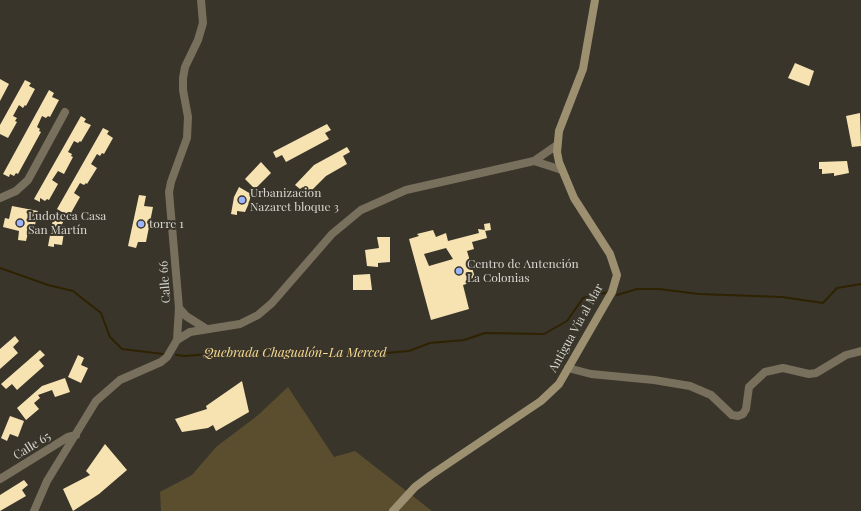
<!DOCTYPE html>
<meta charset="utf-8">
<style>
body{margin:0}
canvas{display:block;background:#39352b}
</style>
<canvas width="861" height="511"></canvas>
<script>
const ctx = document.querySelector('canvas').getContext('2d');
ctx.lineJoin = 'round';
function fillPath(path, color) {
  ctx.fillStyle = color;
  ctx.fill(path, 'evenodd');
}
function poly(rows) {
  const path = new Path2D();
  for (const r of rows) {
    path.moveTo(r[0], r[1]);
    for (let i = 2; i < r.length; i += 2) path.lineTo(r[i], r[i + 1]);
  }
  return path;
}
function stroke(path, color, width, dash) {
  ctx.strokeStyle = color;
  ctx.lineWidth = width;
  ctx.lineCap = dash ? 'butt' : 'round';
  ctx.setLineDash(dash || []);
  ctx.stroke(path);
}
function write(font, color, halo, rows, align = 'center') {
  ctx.font = font + ' "Playfair Display",serif';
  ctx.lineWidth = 4;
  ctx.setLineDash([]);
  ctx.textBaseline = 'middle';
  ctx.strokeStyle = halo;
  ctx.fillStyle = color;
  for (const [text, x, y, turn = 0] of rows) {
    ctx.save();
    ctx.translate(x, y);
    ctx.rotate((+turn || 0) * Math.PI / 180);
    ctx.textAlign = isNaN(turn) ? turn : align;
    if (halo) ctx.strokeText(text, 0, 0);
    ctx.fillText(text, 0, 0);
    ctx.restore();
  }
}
fillPath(poly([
 [288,387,334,457,355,451,432,511,161,511,160,492,192,475,216,447,257,416]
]), '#5a4e2f');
stroke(poly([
 [0,268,48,285,73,291,101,313,110,337,122,349,163,354],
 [617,295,637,289,659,289,699,294,782,297,823,303,837,288,861,284],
 [176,355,185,356,234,352,298,355,361,355,409,351,430,343,464,340,485,333,544,334,567,321,583,298,609,292]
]), '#2f2200', 2);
fillPath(poly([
 [795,63,814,71,809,86,788,78],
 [0,79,9,84,0,101],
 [25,80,31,83,29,86,35,89,26,106,25,105,23,108,19,105,13,116,17,118,15,121,17,122,8,138,0,134,0,125],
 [49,90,54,93,52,97,59,100,50,117,48,116,46,118,42,116,37,127,40,129,39,131,41,132,18,174,16,173,14,176,10,174,9,177,3,174],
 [860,113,861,146,852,147,846,116],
 [81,116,86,119,84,122,91,125,81,142,80,141,78,143,74,141,68,152,72,154,71,156,73,157,64,174,58,171,52,180,58,184,49,200,47,199,45,201,40,198,40,202,34,199],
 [327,124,331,130,325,133,329,139,286,162,282,155,276,158,273,152],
 [103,128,109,131,107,134,113,138,104,154,102,153,100,156,97,154,91,164,97,168,87,184,86,183,84,185,80,183,74,193,80,197,71,213,69,212,67,215,57,209],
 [347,147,350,152,343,156,347,164,326,176,309,193,303,187,300,189,295,185,314,165],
 [847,161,849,173,834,176,834,173,822,174,822,169,819,169,819,162],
 [261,162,271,173,255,189,245,179],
 [239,187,251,194,249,203,245,212,237,211,237,215,231,214,234,197],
 [139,195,146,196,144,206,153,207,146,242,138,242,136,248,128,246],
 [12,206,38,211,33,234,28,233,26,241,18,240,19,231,3,227,5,218,9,219],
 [54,214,66,217,61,226,65,226,62,245,54,244,54,247,48,246],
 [490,223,491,230,485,231,484,224],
 [478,229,485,230,487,238,472,242,474,249,467,251,476,281,463,285,469,309,431,320,409,239,419,236,417,234,433,230,436,237,446,233,448,241,479,233],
 [446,248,453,259,429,266,424,254],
 [377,237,390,237,390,262,378,263,378,267,367,266,365,250,379,248],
 [370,274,372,290,353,290,353,275],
 [15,336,19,341,13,347,18,353,0,369,0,349],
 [40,350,45,355,39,360,44,366,17,390,12,384,6,389,1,384],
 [78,355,84,358,81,365,88,368,81,383,68,377],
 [65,378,70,392,55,397,52,390,38,395,40,398,34,403,39,409,26,420,17,408,42,386],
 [242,381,249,412,216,431,213,425,208,428,182,432,175,419,207,409,206,406],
 [10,416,24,421,18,437,10,434,7,441,1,438],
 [105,444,127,470,99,494,73,511,63,489,90,475,86,471],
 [24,480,28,485,22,490,26,496,0,511,0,495]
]), '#f7e3b1');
stroke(poly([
 [557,145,534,161,562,170],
 [0,198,16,191,28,180,65,112],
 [179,308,186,316,205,328],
 [177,340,190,332,240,324,258,315,272,303,332,234,361,210,406,190,534,161],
 [568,368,591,374,654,380,690,386,711,395,732,415,738,416,743,414,746,409,749,387,765,372,783,368,809,374,816,373,846,355,861,351],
 [0,479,68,437,76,435],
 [34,511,47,481,96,401,120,380,161,362,167,357,177,340,179,308,169,192,171,182,187,138,188,117,183,90,183,78,185,67,198,40,203,23,201,0]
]), '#78705c', 8);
stroke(poly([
 [393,511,415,487,431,475,541,401,559,384,612,292,617,275,610,254,574,198,559,162,557,152,559,131,583,69,595,0]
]), '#9c9070', 8);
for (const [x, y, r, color] of [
 [242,200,4,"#9bb4fd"],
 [20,223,4,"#9bb4fd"],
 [141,224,4,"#9bb4fd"],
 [459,271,4,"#9bb4fd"]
]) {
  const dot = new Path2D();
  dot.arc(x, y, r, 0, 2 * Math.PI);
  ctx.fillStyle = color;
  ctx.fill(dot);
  stroke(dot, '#39352b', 1.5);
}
write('12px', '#d8d6d0', '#39352b', [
 ["Urbanizacion",250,193],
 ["Nazaret bloque 3",250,207],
 ["Ludoteca Casa",28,216],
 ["San Martín",28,230],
 ["torre 1",149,224],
 ["Centro de Antención",467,264],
 ["La Colonias",467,278]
], 'left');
write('12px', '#d8d6d0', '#39352b', [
 ["Calle 66",165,282,-94],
 ["Antigua Vía al Mar",576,328,-61],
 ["Calle 65",32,446,-32]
]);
write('italic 13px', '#f7da90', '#39352b', [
 ["Quebrada Chagualón-La Merced",295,353]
]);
</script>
